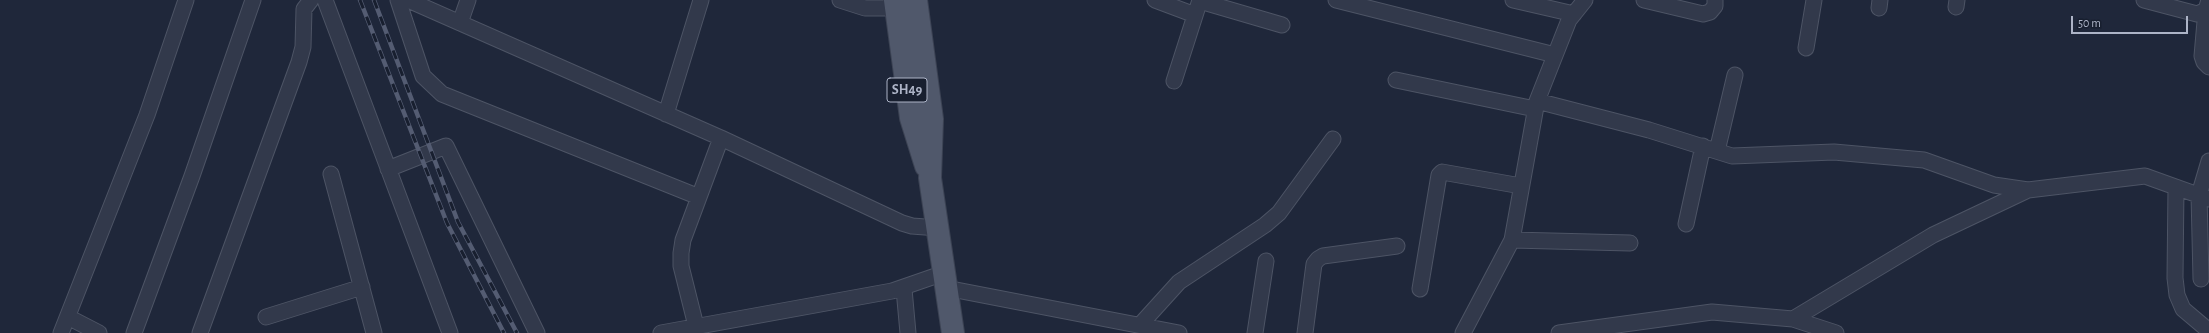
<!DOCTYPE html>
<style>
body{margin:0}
#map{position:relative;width:2209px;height:333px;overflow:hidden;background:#1f273a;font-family:"Alegreya Sans",sans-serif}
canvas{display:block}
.scale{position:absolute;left:2071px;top:16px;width:117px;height:18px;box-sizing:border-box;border:2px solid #adb4c7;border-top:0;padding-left:5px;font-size:12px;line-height:14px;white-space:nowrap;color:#adb4c7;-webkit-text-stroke:3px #181f2f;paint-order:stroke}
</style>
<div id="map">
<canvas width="2209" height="333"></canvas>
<div class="scale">50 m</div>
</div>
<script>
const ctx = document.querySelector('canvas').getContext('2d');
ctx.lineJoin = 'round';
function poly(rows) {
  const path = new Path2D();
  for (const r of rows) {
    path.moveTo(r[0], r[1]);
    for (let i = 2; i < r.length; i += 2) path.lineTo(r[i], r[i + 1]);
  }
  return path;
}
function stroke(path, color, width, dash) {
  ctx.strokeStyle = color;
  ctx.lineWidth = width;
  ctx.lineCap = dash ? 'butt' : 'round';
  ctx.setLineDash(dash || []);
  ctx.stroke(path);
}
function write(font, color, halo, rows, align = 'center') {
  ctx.font = font + ' "Alegreya Sans",sans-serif';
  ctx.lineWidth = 3.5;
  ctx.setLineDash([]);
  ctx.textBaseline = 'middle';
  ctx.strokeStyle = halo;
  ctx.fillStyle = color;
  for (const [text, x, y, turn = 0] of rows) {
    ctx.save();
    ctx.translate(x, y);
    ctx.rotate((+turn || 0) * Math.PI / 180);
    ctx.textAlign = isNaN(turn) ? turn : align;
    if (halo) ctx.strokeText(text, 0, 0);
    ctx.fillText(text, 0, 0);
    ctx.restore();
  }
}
const street = poly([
 [325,0,450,333],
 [398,0,423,76,442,94,699,197],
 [408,0,721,138,902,223,912,226,938,228],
 [840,0,865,8,896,8],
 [1155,0,1195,15],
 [1336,0,1555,55],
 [1513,0,1574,14],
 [1644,0,1703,14,1710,12,1715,6,1715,0],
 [2144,0,2197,14,2206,10,2209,0],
 [1200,1,1282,25],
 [1956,7,1957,0],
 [1879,8,1880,0],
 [2206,10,2202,56,2204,62,2209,67],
 [460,23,468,0],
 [1806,48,1814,0],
 [1396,80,1535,109],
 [1174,81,1200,0],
 [1537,101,1649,130,1732,156,1834,152,1924,160,1994,185,2028,190,2145,176,2209,199],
 [666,114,701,0],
 [1717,151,1735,75],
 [388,169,446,146,537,333],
 [331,174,374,333],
 [2176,187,2175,278,2177,295,2183,309,2209,331],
 [1686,224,1703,146],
 [1512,240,1630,243],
 [2201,279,2199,195,2209,161],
 [946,288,1179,333],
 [904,289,908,333],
 [1420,289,1439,175,1442,172,1521,186],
 [68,317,99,333],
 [266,317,362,287],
 [1793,319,1933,235,2028,190],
 [1140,325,1179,282,1265,225,1279,213,1333,139],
 [696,326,681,266,681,253,683,240,721,138],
 [61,333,147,115,186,0],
 [134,333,192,176,253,0],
 [200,333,299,62,303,47,304,9,311,0],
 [661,333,892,291,944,273],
 [1255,333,1266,261],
 [1305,333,1314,264,1318,259,1323,256,1397,246],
 [1463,333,1512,240,1537,101,1569,20,1585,0],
 [1559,333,1712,312,1793,319,1836,333]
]);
const primary = poly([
 [895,0,911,118,926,166],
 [916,0,932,119,930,178,953,333]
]);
stroke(street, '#4d5465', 17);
stroke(primary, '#3c4354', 24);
stroke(street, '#32394b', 15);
stroke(primary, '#50586b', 22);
const rail = poly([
 [360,0,447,223,504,333],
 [374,0,458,222,517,333]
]);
stroke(rail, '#545c72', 4.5);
stroke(rail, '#181f2f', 3, [9]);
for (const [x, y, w] of [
 [907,90,40]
]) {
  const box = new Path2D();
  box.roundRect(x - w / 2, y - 12, w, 24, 3);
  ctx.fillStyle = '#181f2f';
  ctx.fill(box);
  stroke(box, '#adb4c7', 1);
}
write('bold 14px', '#adb4c7', null, [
 ["SH49",907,90]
]);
</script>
